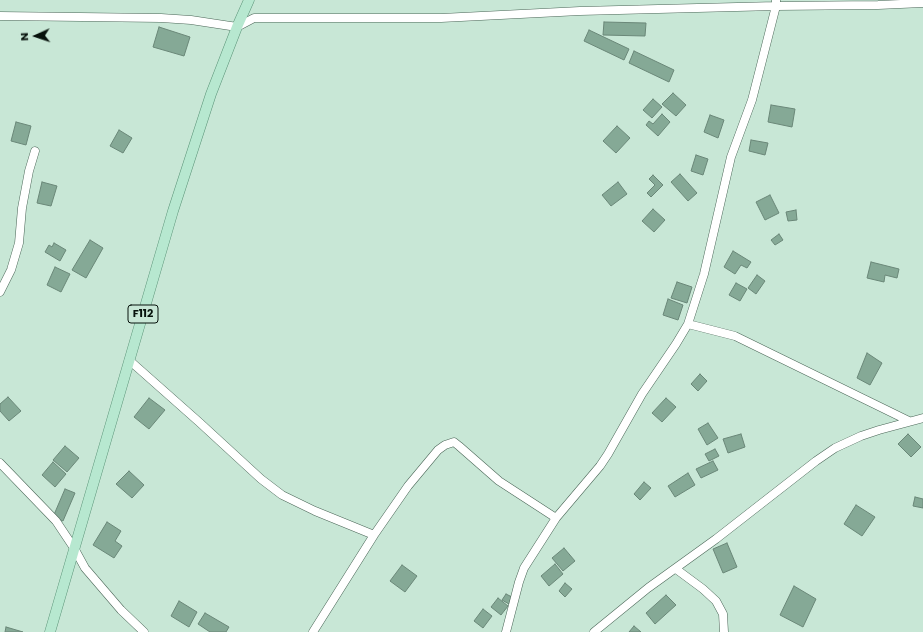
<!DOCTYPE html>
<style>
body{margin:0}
#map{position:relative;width:923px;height:632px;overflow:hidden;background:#c8e7d6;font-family:Poppins,sans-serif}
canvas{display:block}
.north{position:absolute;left:16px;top:16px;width:40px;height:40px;-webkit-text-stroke:3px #c8e7d6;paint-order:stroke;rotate:267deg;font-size:11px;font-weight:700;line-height:16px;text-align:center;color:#07120c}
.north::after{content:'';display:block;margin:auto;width:14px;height:18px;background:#07120c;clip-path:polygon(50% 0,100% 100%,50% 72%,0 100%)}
</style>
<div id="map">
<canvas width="923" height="632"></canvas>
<div class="north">N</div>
</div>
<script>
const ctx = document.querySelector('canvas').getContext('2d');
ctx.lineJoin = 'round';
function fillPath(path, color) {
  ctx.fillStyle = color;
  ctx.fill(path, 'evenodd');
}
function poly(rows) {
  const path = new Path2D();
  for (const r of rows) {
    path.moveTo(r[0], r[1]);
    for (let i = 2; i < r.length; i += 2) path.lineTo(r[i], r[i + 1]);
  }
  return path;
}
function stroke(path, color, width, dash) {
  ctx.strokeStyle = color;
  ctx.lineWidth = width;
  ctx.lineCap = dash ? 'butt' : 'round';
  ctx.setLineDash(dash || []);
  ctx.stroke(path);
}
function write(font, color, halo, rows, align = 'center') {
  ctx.font = font + ' Poppins,sans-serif';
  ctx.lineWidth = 4;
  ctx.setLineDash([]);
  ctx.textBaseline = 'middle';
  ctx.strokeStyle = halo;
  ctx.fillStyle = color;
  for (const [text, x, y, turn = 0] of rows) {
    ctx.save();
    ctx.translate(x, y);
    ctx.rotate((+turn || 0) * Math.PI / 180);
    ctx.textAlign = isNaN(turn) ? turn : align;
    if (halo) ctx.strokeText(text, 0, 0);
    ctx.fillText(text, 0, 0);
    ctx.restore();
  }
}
const building = poly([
 [604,22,646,23,645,36,603,35,604,22],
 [159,27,190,37,184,56,153,47,159,27],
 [589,30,629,49,624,60,584,41,589,30],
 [634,51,674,70,669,82,629,63,634,51],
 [673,93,686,105,676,116,662,104,673,93],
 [653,99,662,107,652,118,643,110,653,99],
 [771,105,795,109,792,127,768,122,771,105],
 [662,114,670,122,658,136,646,125,649,121,653,124,662,114],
 [710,115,724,120,718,138,704,132,710,115],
 [16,122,31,126,26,145,11,141,16,122],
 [617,126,630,138,616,153,603,141,617,126],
 [119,130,132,138,123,153,110,146,119,130],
 [751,140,768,143,765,155,749,151,751,140],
 [696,155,708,159,703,175,691,171,696,155],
 [680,174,697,193,688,201,671,182,680,174],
 [653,175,663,185,651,197,647,193,655,185,649,179,653,175],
 [42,182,57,186,51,206,37,203,42,182],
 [618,182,627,194,611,206,602,195,618,182],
 [770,195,779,213,765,220,756,202,770,195],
 [653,209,665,220,654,232,642,221,653,209],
 [796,210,797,220,788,221,786,212,796,210],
 [779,234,783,240,775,245,771,240,779,234],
 [90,240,103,248,86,278,72,270,90,240],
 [54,243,66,250,60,261,45,252,49,245,52,247,54,243],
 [733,251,751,262,747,268,741,265,735,274,724,267,733,251],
 [871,262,899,269,897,278,885,275,884,282,867,278,871,262],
 [55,267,70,274,61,292,47,285,55,267],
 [757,275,765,281,756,294,748,288,757,275],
 [677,282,692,287,687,303,671,298,677,282],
 [736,283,747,289,740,301,729,295,736,283],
 [668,299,683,305,678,320,663,315,668,299],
 [867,353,882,363,870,385,857,378,867,353],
 [700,374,707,381,698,391,691,384,700,374],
 [8,397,21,411,9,421,0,411,0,404,8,397],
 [149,398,165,410,149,429,134,417,149,398],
 [666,398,676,407,662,422,652,413,666,398],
 [708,423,718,438,707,445,698,429,708,423],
 [741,434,745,447,728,453,723,439,741,434],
 [908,434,921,447,911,457,898,444,908,434],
 [65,446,79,458,67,472,53,460,65,446],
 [715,449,719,456,709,461,705,454,715,449],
 [713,461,718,470,701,478,696,469,713,461],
 [53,462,66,474,55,487,42,475,53,462],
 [129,471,144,485,132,498,116,484,129,471],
 [688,473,695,485,675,497,668,486,688,473],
 [644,482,651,488,640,500,634,494,644,482],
 [65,489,75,493,63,521,53,517,65,489],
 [915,497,923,499,923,508,913,506,915,497],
 [856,505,875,517,862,536,844,524,856,505],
 [107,522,121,531,115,541,122,546,114,558,93,545,107,522],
 [727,543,737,567,723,573,713,549,727,543],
 [564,548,575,561,563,571,552,558,564,548],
 [555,564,563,574,549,586,541,576,555,564],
 [402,565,417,576,405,592,390,581,402,565],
 [565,583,572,589,565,597,559,591,565,583],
 [794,586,816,599,803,627,780,615,794,586],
 [506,594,512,597,509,604,502,600,506,594],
 [666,595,676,605,655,624,646,613,666,595],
 [498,598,508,606,501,615,491,607,498,598],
 [179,601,197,612,189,627,171,616,179,601],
 [483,609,492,616,483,628,474,621,483,609],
 [205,613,229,627,226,632,210,632,198,624,205,613],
 [634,626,641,632,629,632,634,626],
 [6,627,23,632,5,632,6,627]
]);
fillPath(building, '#85a996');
stroke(building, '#6a8778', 1);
const minor = poly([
 [0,16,161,18,191,20,237,27,254,18,441,18,580,11,776,6,878,5,923,3],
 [0,292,11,270,19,243,22,208,29,171,35,151],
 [688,324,735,336,909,421],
 [129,360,199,422,261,479,282,495,315,511,374,535],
 [0,463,56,521,74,548,85,568,121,610,144,632],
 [676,569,703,589,716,601,723,614,724,632],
 [313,632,374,535,408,486,438,450,445,445,454,442,459,446,499,481,556,518],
 [506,632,519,582,524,568,556,518,600,466,608,454,642,394,676,344,688,324,704,274,731,157,752,100,776,6,776,0],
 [594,632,648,588,716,539,816,461,835,448,861,436,879,430,923,418]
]);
const major = poly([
 [50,632,173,211,211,94,237,27,249,0]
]);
stroke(minor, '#4a6657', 9);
stroke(major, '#5a9377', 11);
stroke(minor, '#fff', 8);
stroke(major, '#b7e8d0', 10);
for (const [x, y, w] of [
 [143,314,30]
]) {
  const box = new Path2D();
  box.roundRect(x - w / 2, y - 9, w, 18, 3);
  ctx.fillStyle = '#c8e7d6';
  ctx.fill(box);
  stroke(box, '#07120c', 1);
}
write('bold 11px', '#07120c', null, [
 ["F112",143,314]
]);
</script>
